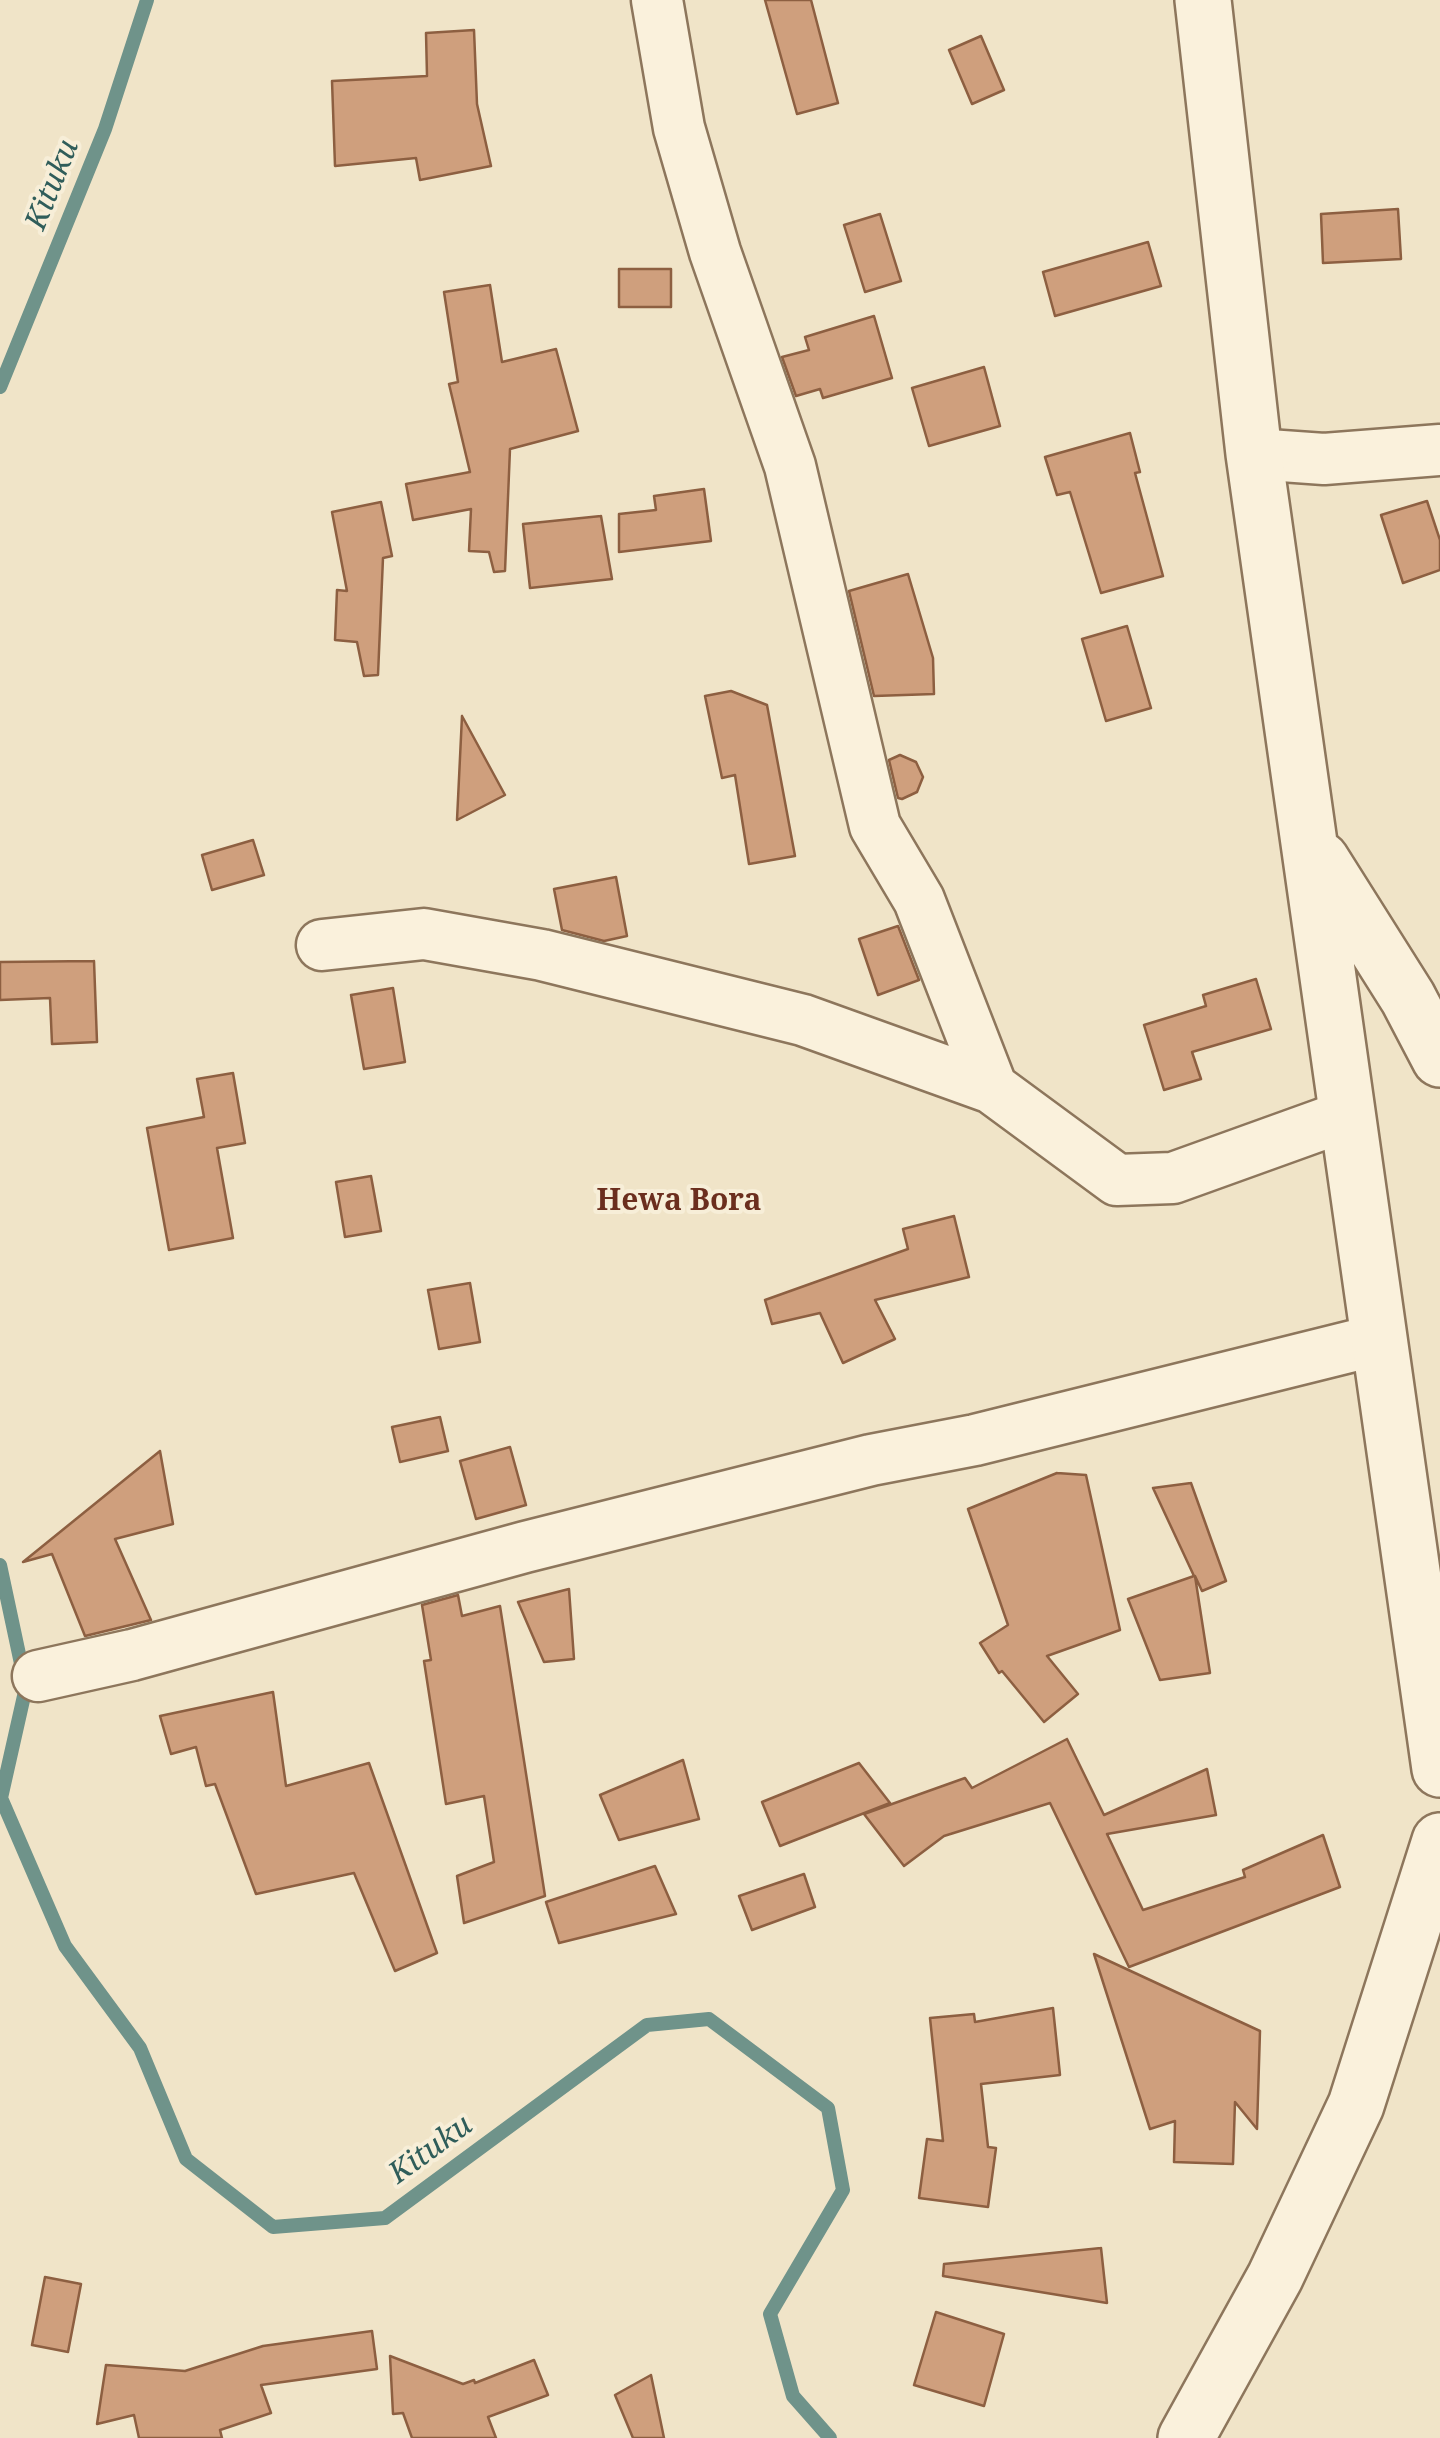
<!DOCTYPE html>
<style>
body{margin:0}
canvas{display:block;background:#f0e4c8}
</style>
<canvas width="1440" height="2438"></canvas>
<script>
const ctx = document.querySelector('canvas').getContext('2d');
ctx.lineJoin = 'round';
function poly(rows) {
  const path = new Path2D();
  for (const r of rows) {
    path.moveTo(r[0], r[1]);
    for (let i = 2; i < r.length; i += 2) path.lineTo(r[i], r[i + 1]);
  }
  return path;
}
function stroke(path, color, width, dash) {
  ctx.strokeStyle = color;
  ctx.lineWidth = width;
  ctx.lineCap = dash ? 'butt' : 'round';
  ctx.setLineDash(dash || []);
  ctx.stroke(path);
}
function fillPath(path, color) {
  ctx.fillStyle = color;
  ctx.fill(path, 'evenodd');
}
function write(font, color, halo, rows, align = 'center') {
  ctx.font = font + ' "Noto Serif",serif';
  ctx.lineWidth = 8;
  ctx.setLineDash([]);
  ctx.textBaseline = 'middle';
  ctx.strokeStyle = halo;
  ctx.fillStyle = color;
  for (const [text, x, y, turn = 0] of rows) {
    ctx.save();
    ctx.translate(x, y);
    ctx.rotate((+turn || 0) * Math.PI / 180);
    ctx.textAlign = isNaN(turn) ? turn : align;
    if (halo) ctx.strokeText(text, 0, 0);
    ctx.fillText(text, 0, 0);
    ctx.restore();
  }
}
stroke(poly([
 [0,387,105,129,147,0],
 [0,1565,26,1687,1,1798,65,1946,140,2048,186,2159,273,2227,385,2218,647,2025,709,2019,828,2108,843,2190,770,2314,793,2396,830,2438]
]), '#6f938a', 14);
const building = poly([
 [765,0,811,0,838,103,797,114,765,0],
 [474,30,477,104,491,166,420,180,416,158,335,166,332,81,427,76,426,33,474,30],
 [981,36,1004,90,972,104,949,50,981,36],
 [1398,209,1401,259,1323,263,1321,214,1398,209],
 [880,214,901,281,865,292,844,225,880,214],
 [1148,242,1161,286,1055,316,1043,272,1148,242],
 [619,269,671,269,671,307,619,307,619,269],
 [490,285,502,362,556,349,578,431,510,449,505,571,494,572,489,552,469,551,471,509,413,520,406,484,470,472,449,384,458,382,444,292,490,285],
 [874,316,892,378,823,398,820,389,796,396,782,357,809,350,805,337,874,316],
 [984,367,1000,426,929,446,912,388,984,367],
 [1130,433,1140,472,1135,473,1163,576,1101,593,1070,492,1057,495,1045,457,1130,433],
 [704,489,711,541,619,552,619,514,656,510,654,496,704,489],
 [1427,501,1440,540,1440,570,1403,583,1381,515,1427,501],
 [381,502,392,556,383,558,378,675,364,676,357,642,335,640,337,590,347,591,332,512,381,502],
 [601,516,612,579,530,588,523,524,601,516],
 [908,574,933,658,934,694,874,696,849,591,908,574],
 [1127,626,1151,708,1106,721,1082,639,1127,626],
 [731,691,767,705,795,856,749,864,735,775,722,778,705,696,731,691],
 [462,716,505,795,457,820,462,716],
 [900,755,916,762,923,777,917,792,902,799,898,798,889,760,900,755],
 [253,840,264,875,212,890,202,855,253,840],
 [616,877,627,936,604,941,562,930,554,889,616,877],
 [898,926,919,980,878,995,859,939,898,926],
 [94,961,97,1042,52,1044,50,998,0,1000,0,962,94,961],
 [1256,979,1271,1029,1192,1052,1201,1079,1164,1090,1144,1025,1206,1006,1203,995,1256,979],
 [393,988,405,1062,364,1069,351,995,393,988],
 [233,1073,245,1143,217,1148,233,1238,169,1250,147,1128,204,1117,197,1079,233,1073],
 [371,1176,381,1231,345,1237,336,1182,371,1176],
 [954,1216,969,1277,875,1300,895,1339,843,1363,820,1313,772,1324,765,1300,908,1249,903,1229,954,1216],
 [470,1283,480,1342,439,1349,428,1290,470,1283],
 [440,1417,448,1451,400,1462,392,1427,440,1417],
 [510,1447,526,1505,476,1519,460,1461,510,1447],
 [160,1451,173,1524,115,1539,151,1620,85,1636,52,1554,23,1562,160,1451],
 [1057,1473,1086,1475,1120,1630,1047,1656,1078,1694,1044,1722,1002,1671,999,1673,980,1643,1008,1625,968,1509,1057,1473],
 [1191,1483,1226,1581,1202,1591,1195,1576,1210,1673,1160,1680,1128,1599,1194,1576,1153,1488,1191,1483],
 [569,1589,574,1659,544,1662,518,1602,569,1589],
 [458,1595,462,1616,500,1606,545,1896,464,1923,457,1876,494,1862,484,1796,446,1804,424,1661,431,1660,422,1605,458,1595],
 [273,1692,286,1786,369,1763,437,1953,395,1971,354,1873,256,1894,215,1784,206,1786,196,1747,171,1754,160,1716,273,1692],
 [1067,1739,1104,1815,1207,1769,1216,1815,1107,1834,1143,1910,1245,1877,1243,1870,1323,1835,1340,1887,1129,1967,1050,1803,944,1836,904,1866,864,1814,965,1778,972,1788,1067,1739],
 [683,1760,699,1819,619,1840,600,1795,683,1760],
 [859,1763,890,1803,780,1846,762,1802,859,1763],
 [655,1866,676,1914,559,1943,546,1902,655,1866],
 [804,1874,815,1907,752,1930,739,1896,804,1874],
 [1094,1954,1260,2031,1257,2129,1235,2102,1233,2164,1174,2162,1175,2121,1150,2129,1094,1954],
 [1053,2008,1060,2075,981,2084,988,2147,996,2148,988,2207,919,2198,927,2139,943,2141,930,2018,974,2014,975,2022,1053,2008],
 [1101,2248,1107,2303,943,2276,944,2264,1101,2248],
 [45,2277,81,2284,68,2352,32,2345,45,2277],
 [936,2312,1004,2334,984,2406,914,2385,936,2312],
 [372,2331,377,2369,261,2385,271,2413,220,2430,222,2438,139,2438,134,2415,97,2424,106,2365,185,2371,263,2346,372,2331],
 [390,2356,463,2384,474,2380,475,2383,534,2360,548,2395,488,2417,496,2438,412,2438,403,2413,393,2414,390,2356],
 [651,2375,664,2438,633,2438,615,2395,651,2375]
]);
fillPath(building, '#cf9f7d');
stroke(building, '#8d5f41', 2.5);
const minor = poly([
 [657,0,679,128,715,252,790,466,875,826,919,900,992,1088],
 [1254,454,1324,459,1440,450],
 [322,945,424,934,542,955,803,1020,992,1088,1117,1180,1173,1178,1348,1115],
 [38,1676,132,1655,525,1547,871,1460,975,1440,1381,1339]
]);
const tertiary = poly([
 [1203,0,1254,454,1440,1769],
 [1321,860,1408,998,1440,1059],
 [1186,2438,1275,2277,1356,2105,1440,1841]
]);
stroke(minor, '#8d765c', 55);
stroke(tertiary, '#8d765c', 60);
stroke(minor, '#faf1dc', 50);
stroke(tertiary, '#faf1dc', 55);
write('italic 30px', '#2f5d5a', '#f7eed8', [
 ["Kituku",53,185,-68],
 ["Kituku",431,2150,-36]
]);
write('bold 30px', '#6b2e1e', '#f7eed8', [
 ["Hewa Bora",679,1201]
]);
</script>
